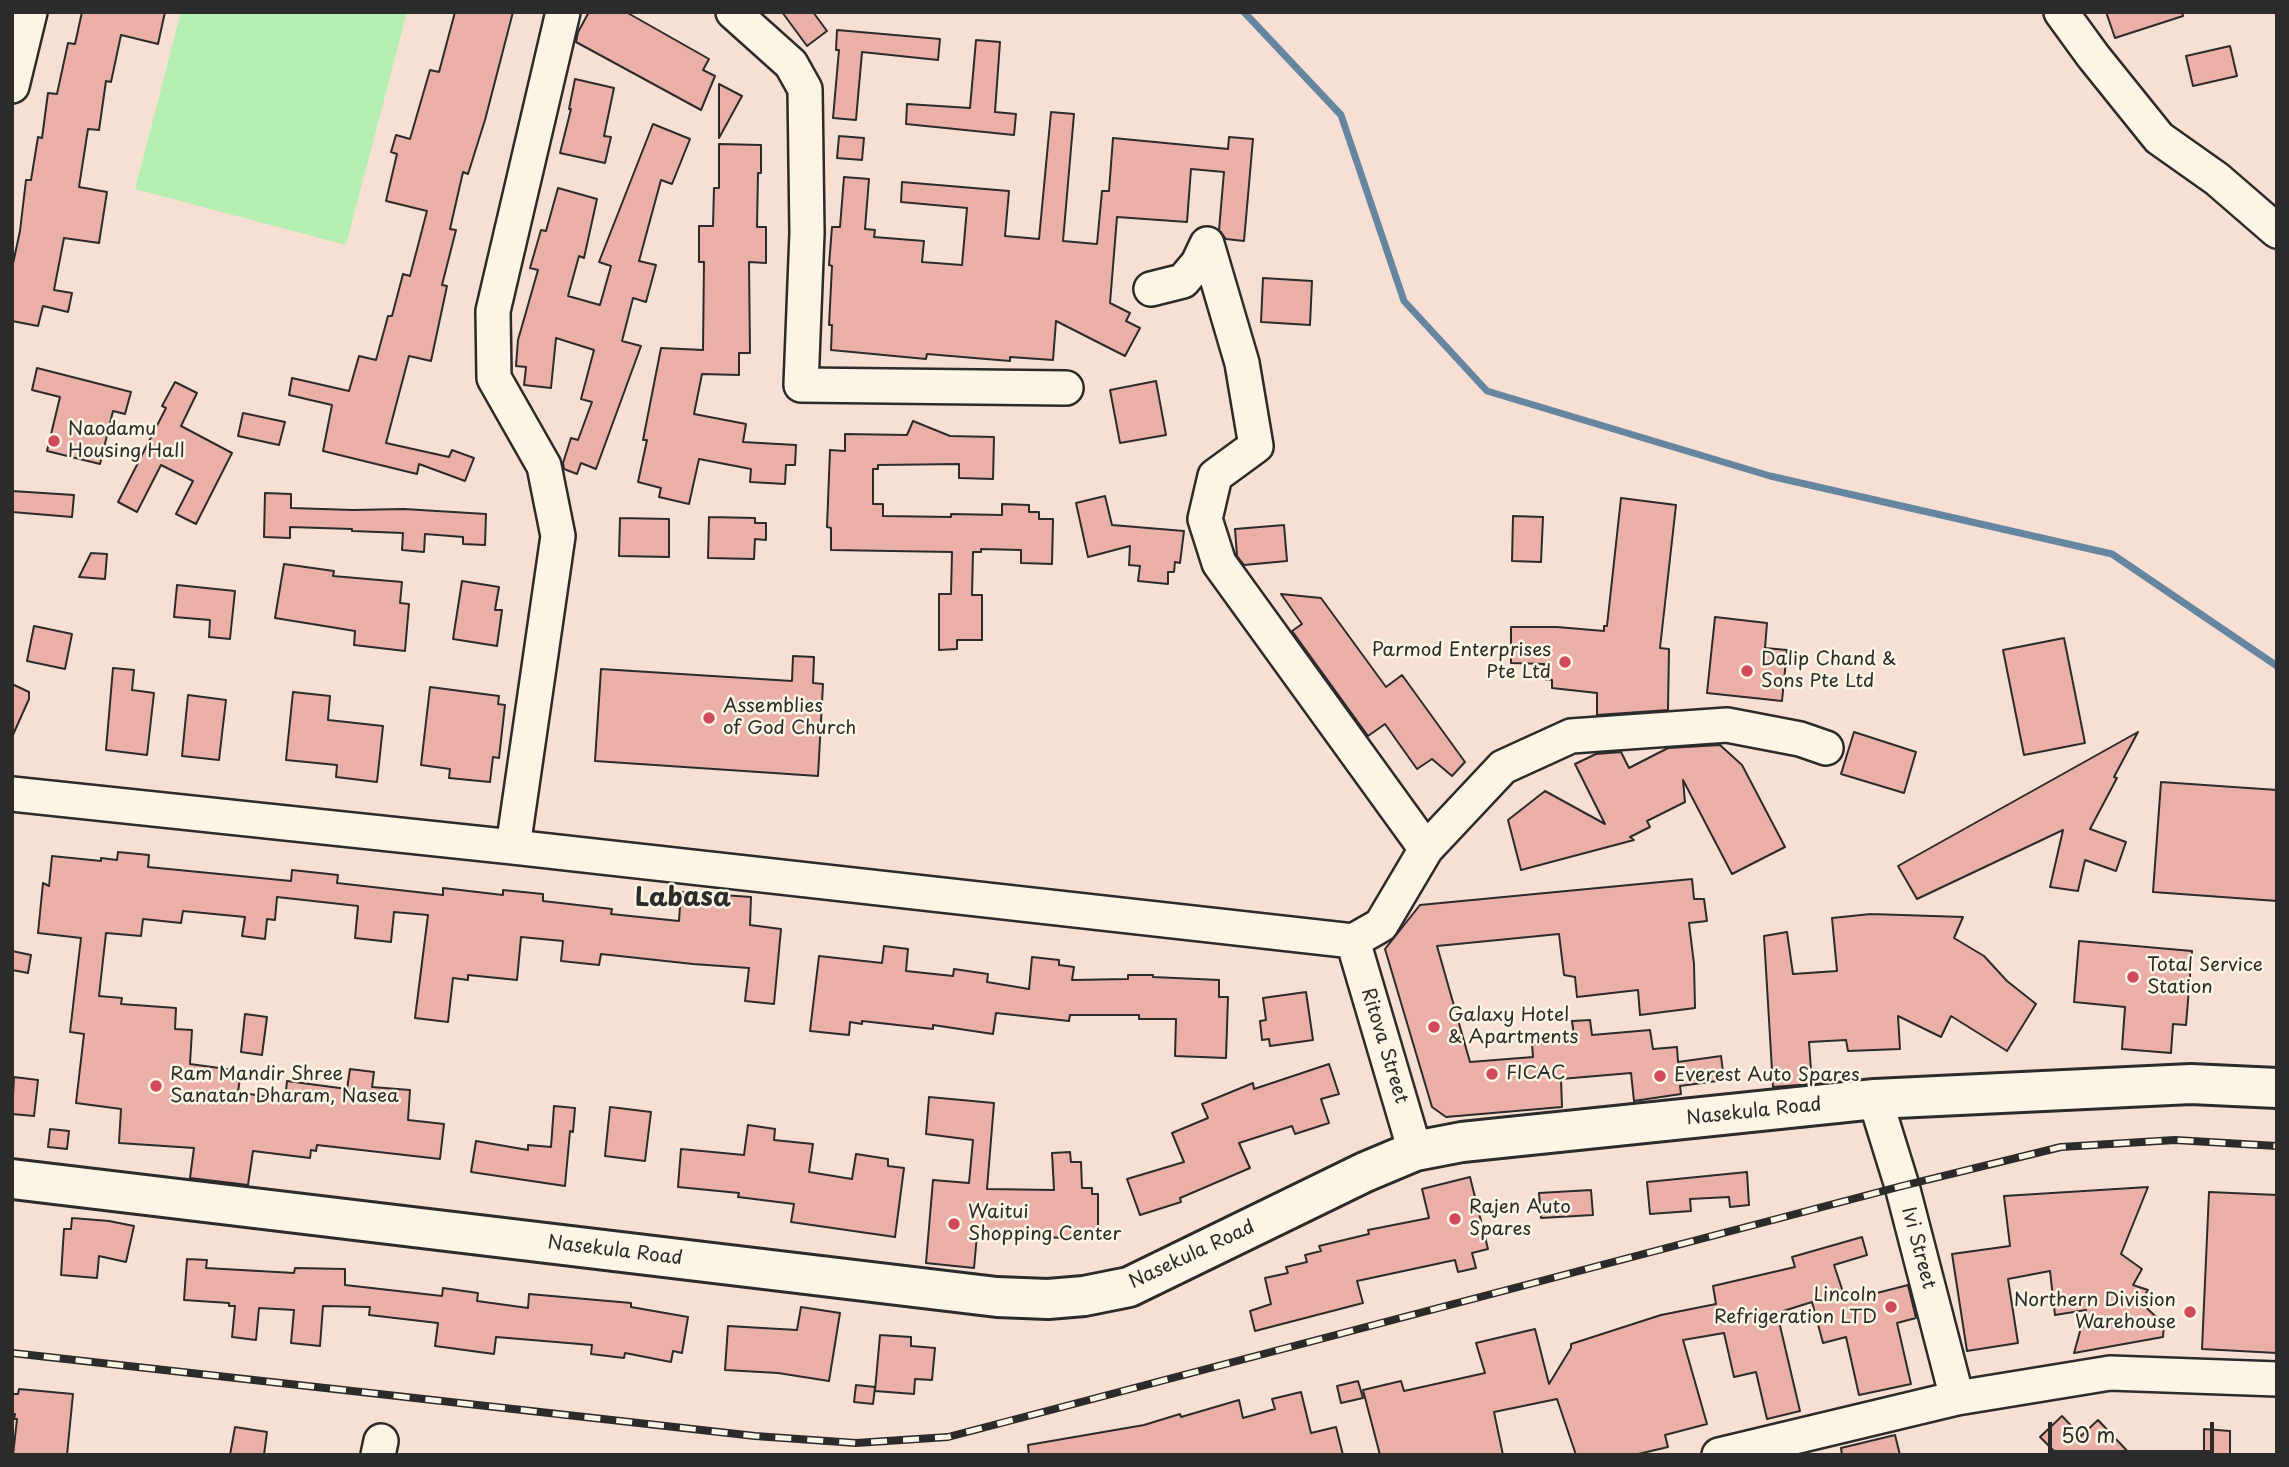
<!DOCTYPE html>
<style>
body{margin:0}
#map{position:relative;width:2289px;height:1467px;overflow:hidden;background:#f7e0d3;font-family:"Playpen Sans",sans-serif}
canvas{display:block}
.frame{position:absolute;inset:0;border:14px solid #2b2b2b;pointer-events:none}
.scale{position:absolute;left:2048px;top:1422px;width:166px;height:32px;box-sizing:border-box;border:4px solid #2b2b2b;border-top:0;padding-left:9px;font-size:21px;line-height:24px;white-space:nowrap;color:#2b2b2b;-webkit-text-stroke:5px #fcf5e5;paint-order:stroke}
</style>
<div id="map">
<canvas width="2289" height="1467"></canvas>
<div class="frame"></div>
<div class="scale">50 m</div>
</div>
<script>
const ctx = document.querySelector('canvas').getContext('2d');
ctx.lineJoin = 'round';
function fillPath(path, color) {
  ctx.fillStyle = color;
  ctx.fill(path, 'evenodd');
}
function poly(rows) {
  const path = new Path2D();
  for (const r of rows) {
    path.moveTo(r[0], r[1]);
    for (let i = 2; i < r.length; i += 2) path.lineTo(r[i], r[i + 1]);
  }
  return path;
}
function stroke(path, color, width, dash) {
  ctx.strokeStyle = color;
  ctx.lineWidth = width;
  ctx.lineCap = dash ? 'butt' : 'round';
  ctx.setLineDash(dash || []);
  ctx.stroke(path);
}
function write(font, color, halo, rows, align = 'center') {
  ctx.font = font + ' "Playpen Sans",sans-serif';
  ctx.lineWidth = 5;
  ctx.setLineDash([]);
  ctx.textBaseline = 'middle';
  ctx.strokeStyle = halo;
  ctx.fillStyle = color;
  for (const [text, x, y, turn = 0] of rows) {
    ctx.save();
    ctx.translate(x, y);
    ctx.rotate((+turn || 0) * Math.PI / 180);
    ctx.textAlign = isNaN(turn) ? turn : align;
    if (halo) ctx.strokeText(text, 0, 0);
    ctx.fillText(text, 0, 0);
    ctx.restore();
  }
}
fillPath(poly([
 [181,12,407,12,346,245,135,189]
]), '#b6efb2');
stroke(poly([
 [1244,12,1341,115,1404,301,1487,391,1770,476,2112,554,2277,666]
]), '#66859e', 7);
const building = poly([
 [82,12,165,12,158,44,121,35,111,82,106,81,99,130,88,129,79,187,107,192,99,243,64,238,54,290,72,293,68,312,43,306,38,326,12,321,12,268,20,231,26,180,31,180,38,137,42,138,48,93,57,94,68,43,75,44,82,12],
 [455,12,513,12,485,120,468,174,463,172,450,229,456,230,442,285,447,286,431,361,409,356,386,443,449,457,452,450,474,458,465,481,419,464,417,474,323,451,332,405,289,395,292,378,349,391,359,356,376,360,388,316,392,316,403,274,410,276,427,211,386,201,397,154,391,152,396,135,410,139,430,70,439,72,455,12],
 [589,12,626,12,709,59,703,70,715,76,701,110,576,42,578,32,589,12],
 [782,12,813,12,827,31,807,46,782,12],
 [2106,12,2182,12,2183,16,2115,38,2106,12],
 [837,30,940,39,938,60,862,52,856,120,833,118,839,50,836,50,837,30],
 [976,40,1000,42,995,112,1016,114,1014,135,906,124,907,104,970,108,976,40],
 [2230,46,2237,76,2193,86,2186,56,2230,46],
 [575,79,614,88,604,136,611,137,605,163,560,153,571,109,569,109,575,79],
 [719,84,742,96,719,138,719,84],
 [1051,112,1074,114,1063,241,1097,244,1102,191,1109,191,1113,138,1228,149,1229,137,1253,139,1244,241,1226,239,1219,230,1224,172,1191,169,1187,222,1117,217,1110,303,1130,313,1126,321,1140,328,1125,356,1056,321,1053,360,1010,357,1010,361,927,354,926,359,831,350,832,325,829,325,832,266,829,265,832,227,840,227,844,177,869,179,865,229,875,230,874,237,924,241,922,262,962,265,967,208,901,202,902,182,1009,191,1005,236,1039,239,1051,112],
 [653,124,690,139,672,184,661,180,639,261,656,265,646,302,633,298,622,341,641,346,596,469,581,463,577,474,564,469,563,463,571,438,578,440,592,402,581,399,594,350,556,338,551,388,524,385,526,367,516,366,518,340,538,270,530,268,541,230,546,231,558,188,597,199,584,258,579,256,568,296,600,305,611,266,599,262,653,124],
 [839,136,864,138,862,160,837,158,839,136],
 [719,144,761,145,761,173,758,173,757,227,766,227,766,263,749,262,750,353,739,353,739,375,702,374,694,414,746,424,743,442,796,445,795,465,786,465,785,484,750,482,751,469,699,459,689,504,659,497,661,488,638,482,647,440,643,440,661,348,703,350,704,262,699,262,699,226,713,226,714,188,719,188,719,144],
 [1263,278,1312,281,1310,325,1261,322,1263,278],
 [37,368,131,392,125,414,113,411,100,464,47,451,60,397,32,390,37,368],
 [1156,381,1166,435,1120,443,1110,390,1156,381],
 [175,382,197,393,181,426,232,453,196,524,176,514,193,481,161,465,137,512,118,502,166,408,162,406,175,382],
 [243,413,285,422,279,445,238,436,243,413],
 [913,421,950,436,994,437,993,479,959,478,959,464,878,465,878,469,873,469,873,504,883,504,883,516,951,517,951,514,1002,515,1002,504,1029,505,1029,512,1039,512,1039,519,1053,519,1052,564,1021,563,1021,550,981,549,981,552,973,552,972,595,982,595,982,640,957,640,957,649,939,650,939,594,951,594,952,552,831,550,831,528,827,527,830,450,845,451,845,434,907,435,913,421],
 [12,491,74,495,72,517,12,512,12,491],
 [265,493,291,494,291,508,353,510,404,509,486,514,485,545,463,544,463,537,425,534,424,552,402,550,403,533,352,531,352,529,290,527,290,538,264,537,265,493],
 [1105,496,1112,525,1184,531,1180,563,1175,562,1174,572,1168,572,1168,584,1138,581,1140,566,1129,565,1130,546,1088,557,1076,503,1105,496],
 [1621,498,1676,505,1660,648,1669,649,1668,710,1597,715,1597,693,1552,688,1552,680,1543,679,1544,664,1511,663,1511,627,1557,627,1604,631,1604,626,1607,626,1621,498],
 [1513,516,1543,517,1541,562,1512,561,1513,516],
 [709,517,755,518,755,523,766,523,766,540,755,539,754,559,708,558,709,517],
 [620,518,669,519,669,557,619,556,620,518],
 [1284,525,1287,561,1244,565,1237,556,1235,529,1284,525],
 [91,553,107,554,105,579,79,577,91,553],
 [284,564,334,571,333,576,402,582,400,603,409,604,405,651,354,645,355,631,275,618,284,564],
 [462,581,499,587,495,610,502,610,497,646,453,639,462,581],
 [177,585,235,591,230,639,209,637,210,620,174,617,177,585],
 [1281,594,1321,598,1386,687,1402,675,1465,762,1452,776,1432,759,1417,769,1385,724,1368,736,1292,631,1302,624,1281,594],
 [1715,617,1767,623,1765,648,1787,650,1782,701,1707,693,1715,617],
 [34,626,72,634,65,669,27,661,34,626],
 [2064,638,2085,743,2024,755,2003,650,2064,638],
 [793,656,814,657,813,683,823,684,818,776,595,761,601,669,792,681,793,656],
 [113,668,134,670,132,690,154,693,147,755,106,750,113,668],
 [12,684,29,692,29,699,12,737,12,684],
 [430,687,499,696,498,704,505,705,499,758,493,757,490,782,449,778,450,769,421,765,430,687],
 [293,692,330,696,328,720,383,726,377,782,336,777,337,765,286,760,293,692],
 [188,695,226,700,219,760,182,756,188,695],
 [1854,732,1916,752,1904,793,1841,774,1854,732],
 [2138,732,2114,777,2117,778,2090,829,2126,842,2116,871,2085,860,2078,891,2050,887,2063,830,1917,899,1898,866,2138,732],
 [1720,745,1742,765,1785,847,1732,874,1683,780,1685,802,1647,821,1650,827,1630,837,1634,840,1521,870,1508,820,1545,791,1605,824,1575,764,1596,754,1621,752,1629,768,1668,748,1720,745],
 [2161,782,2277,790,2277,901,2153,892,2161,782],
 [118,852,149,855,148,867,291,881,292,870,338,875,337,883,443,895,443,888,503,895,503,890,543,894,543,901,612,909,611,914,679,921,681,892,751,897,750,925,781,929,774,1004,745,1001,749,968,693,964,601,954,599,965,561,961,563,941,521,937,517,980,468,975,468,980,453,978,448,1022,415,1018,428,915,394,912,391,942,355,938,358,906,277,897,275,920,267,919,265,939,242,936,245,917,183,911,181,923,143,919,141,936,106,933,99,996,122,998,121,1004,176,1008,175,1029,192,1030,190,1064,241,1071,238,1092,285,1100,287,1081,347,1089,350,1069,374,1072,372,1087,410,1090,408,1120,444,1124,440,1159,317,1145,316,1151,311,1150,310,1158,253,1151,248,1185,190,1178,194,1148,119,1143,121,1109,76,1103,84,1034,70,1032,81,938,38,933,43,883,49,886,52,856,101,861,101,858,117,860,118,852],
 [1692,879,1694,899,1704,899,1707,921,1689,923,1694,964,1695,1008,1640,1015,1638,990,1577,997,1575,977,1564,975,1559,934,1437,946,1470,1062,1533,1057,1532,1044,1559,1042,1574,1036,1572,1021,1590,1020,1592,1035,1650,1030,1653,1049,1677,1047,1678,1062,1721,1056,1724,1080,1680,1086,1681,1094,1634,1101,1631,1073,1561,1079,1562,1107,1446,1117,1432,1107,1385,949,1420,905,1692,879],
 [1871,914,1963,917,1954,938,1984,956,2007,981,2036,1004,2007,1051,1951,1016,1941,1037,1898,1016,1900,1049,1848,1051,1846,1040,1809,1042,1812,1084,1773,1087,1764,936,1787,932,1793,974,1837,971,1832,918,1871,914],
 [2079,941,2192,951,2186,1025,2173,1024,2171,1053,2122,1049,2125,1007,2074,1002,2079,941],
 [884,946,908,949,906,971,953,976,954,969,988,974,987,982,1029,989,1032,957,1059,960,1059,965,1074,967,1072,980,1128,979,1128,975,1153,975,1153,977,1219,980,1219,997,1228,997,1226,1058,1175,1056,1176,1019,1139,1019,1139,1015,1070,1015,1069,1021,996,1013,993,1034,933,1025,933,1029,862,1021,862,1024,850,1022,849,1035,810,1031,819,956,882,963,884,946],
 [12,951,31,955,28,973,12,970,12,951],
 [1306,992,1313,1040,1270,1046,1269,1039,1262,1040,1260,1021,1266,1020,1263,998,1306,992],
 [245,1014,267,1017,262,1055,241,1052,245,1014],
 [1329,1064,1339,1094,1321,1099,1329,1123,1295,1134,1292,1126,1239,1143,1250,1168,1180,1198,1181,1202,1140,1215,1127,1179,1184,1162,1172,1133,1208,1118,1202,1104,1253,1083,1254,1089,1329,1064],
 [14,1077,38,1080,34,1116,12,1114,14,1077],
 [929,1097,994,1103,987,1189,1054,1190,1052,1153,1070,1152,1071,1162,1081,1162,1082,1188,1092,1188,1092,1194,1098,1194,1098,1239,977,1235,974,1268,926,1263,933,1180,969,1183,973,1140,926,1134,929,1097],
 [554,1106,575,1108,573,1132,570,1131,565,1186,471,1172,476,1141,528,1150,528,1145,551,1147,554,1106],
 [610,1107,651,1112,645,1161,605,1156,610,1107],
 [748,1125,775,1129,774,1140,813,1144,809,1172,852,1179,856,1154,888,1159,888,1166,904,1168,895,1237,791,1222,794,1204,738,1197,739,1193,678,1187,681,1149,744,1155,748,1125],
 [50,1129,69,1131,67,1149,48,1147,50,1129],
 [1747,1172,1749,1205,1730,1207,1729,1197,1690,1199,1691,1211,1650,1214,1647,1182,1747,1172],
 [1470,1177,1488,1249,1472,1253,1476,1268,1458,1272,1455,1260,1357,1281,1363,1303,1255,1331,1250,1311,1271,1304,1265,1278,1288,1273,1286,1267,1307,1262,1305,1255,1321,1251,1319,1246,1369,1234,1368,1230,1429,1218,1422,1189,1470,1177],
 [2148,1187,2121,1254,2142,1269,2133,1285,2148,1290,2140,1302,2164,1324,2163,1337,2074,1353,2086,1310,2055,1315,2050,1271,2008,1279,2018,1343,1967,1351,1952,1254,2010,1246,2004,1196,2148,1187],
 [1591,1190,1593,1215,1541,1218,1539,1193,1591,1190],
 [2209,1192,2277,1195,2277,1353,2202,1349,2209,1192],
 [72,1218,109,1221,134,1226,126,1262,99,1256,97,1278,61,1275,64,1229,71,1229,72,1218],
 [1862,1237,1867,1255,1834,1265,1846,1301,1908,1285,1916,1318,1897,1323,1911,1384,1859,1395,1846,1337,1823,1343,1812,1302,1777,1313,1800,1411,1767,1419,1756,1372,1734,1377,1724,1333,1683,1340,1707,1424,1665,1435,1668,1447,1634,1455,1576,1455,1557,1399,1494,1412,1503,1455,1380,1455,1363,1390,1401,1381,1404,1391,1485,1373,1476,1343,1535,1329,1549,1384,1571,1348,1571,1344,1661,1315,1716,1304,1713,1286,1795,1267,1792,1257,1862,1237],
 [187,1259,207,1260,206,1268,294,1273,295,1268,345,1269,345,1285,442,1296,443,1288,478,1293,477,1301,528,1308,529,1294,631,1303,631,1307,688,1317,682,1353,673,1351,671,1362,625,1353,624,1358,591,1354,592,1345,496,1337,494,1354,435,1346,438,1323,369,1315,370,1307,323,1306,320,1346,291,1343,294,1310,259,1308,256,1340,232,1337,235,1306,229,1306,229,1303,184,1300,187,1259],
 [801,1307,840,1313,829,1381,778,1373,725,1370,728,1326,797,1330,801,1307],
 [880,1335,911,1337,911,1346,935,1348,932,1380,915,1379,914,1394,875,1391,880,1335],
 [1358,1381,1363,1398,1341,1403,1337,1386,1358,1381],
 [856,1385,875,1387,873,1404,854,1402,856,1385],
 [19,1389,73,1394,67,1455,13,1455,17,1419,14,1419,15,1414,12,1414,12,1394,18,1394,19,1389],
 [1301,1392,1311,1433,1336,1427,1343,1455,1029,1455,1028,1445,1144,1425,1180,1414,1181,1417,1239,1400,1243,1418,1275,1409,1272,1399,1301,1392],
 [2062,1416,2081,1436,2098,1420,2131,1455,2058,1455,2040,1437,2062,1416],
 [235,1427,267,1432,264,1455,230,1455,235,1427],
 [2204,1429,2230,1431,2230,1455,2204,1455,2204,1429],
 [1895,1435,1900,1455,1842,1455,1841,1448,1895,1435]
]);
fillPath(building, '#eab0a8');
stroke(building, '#2b2b2b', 2);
const minor = poly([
 [733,12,791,64,805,89,807,233,801,385,1066,388],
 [2061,12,2093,56,2159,138,2217,179,2277,231],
 [12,86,30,12],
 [1151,289,1183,281,1198,263,1207,244,1242,363,1256,446,1215,476,1205,519,1219,563,1426,849],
 [12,794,513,847,1353,941,1381,925,1426,849,1503,767,1571,736,1727,725,1800,739,1826,748],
 [513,847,558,536,544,466,494,378,493,311,563,12],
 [1353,941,1415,1151],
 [1875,1099,1902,1186,1957,1398],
 [378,1455,381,1441],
 [1719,1455,1957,1398,2110,1373,2277,1379]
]);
const major = poly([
 [12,1179,997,1297,1048,1299,1084,1296,1129,1287,1365,1172,1415,1151,1462,1142,1875,1099,2191,1084,2277,1088]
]);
stroke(minor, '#2b2b2b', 38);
stroke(major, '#2b2b2b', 44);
stroke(minor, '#fcf5e5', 33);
stroke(major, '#fcf5e5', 38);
const rail = poly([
 [12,1353,755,1436,856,1443,948,1437,1902,1186,2061,1147,2175,1140,2277,1146]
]);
stroke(rail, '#2b2b2b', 8);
stroke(rail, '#fcf5e5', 5, [16]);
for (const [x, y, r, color] of [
 [54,441,7,"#d1495b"],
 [1565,662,7,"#d1495b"],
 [1747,671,7,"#d1495b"],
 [709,718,7,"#d1495b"],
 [2133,977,7,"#d1495b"],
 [1434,1027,7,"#d1495b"],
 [1492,1074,7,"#d1495b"],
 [1660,1076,7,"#d1495b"],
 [156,1086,7,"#d1495b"],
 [1455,1219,7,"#d1495b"],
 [954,1224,7,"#d1495b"],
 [1891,1307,7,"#d1495b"],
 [2190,1312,7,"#d1495b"]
]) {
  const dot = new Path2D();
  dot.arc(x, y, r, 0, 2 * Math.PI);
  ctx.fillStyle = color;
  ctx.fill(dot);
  stroke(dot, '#fcf5e5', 2.5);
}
write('19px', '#2b2b2b', '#fcf5e5', [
 ["Naodamu",68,430],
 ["Housing Hall",68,452],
 ["Parmod Enterprises",1551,651,"right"],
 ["Pte Ltd",1551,673,"right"],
 ["Dalip Chand &",1761,660],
 ["Sons Pte Ltd",1761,682],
 ["Assemblies",723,707],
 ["of God Church",723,729],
 ["Total Service",2147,966],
 ["Station",2147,988],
 ["Galaxy Hotel",1448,1016],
 ["& Apartments",1448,1038],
 ["FICAC",1506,1074],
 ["Ram Mandir Shree",170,1075],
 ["Sanatan Dharam, Nasea",170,1097],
 ["Everest Auto Spares",1674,1076],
 ["Rajen Auto",1469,1208],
 ["Spares",1469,1230],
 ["Waitui",968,1213],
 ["Shopping Center",968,1235],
 ["Lincoln",1877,1296,"right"],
 ["Refrigeration LTD",1877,1318,"right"],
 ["Northern Division",2176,1301,"right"],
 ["Warehouse",2176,1323,"right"]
], 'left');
write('19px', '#2b2b2b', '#fcf5e5', [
 ["Ritova Street",1384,1046,73],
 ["Nasekula Road",1754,1112,-6],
 ["Ivi Street",1918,1248,75],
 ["Nasekula Road",615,1251,7],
 ["Nasekula Road",1192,1255,-25]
]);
write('bold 26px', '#2b2b2b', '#fcf5e5', [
 ["Labasa",683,899]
]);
</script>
